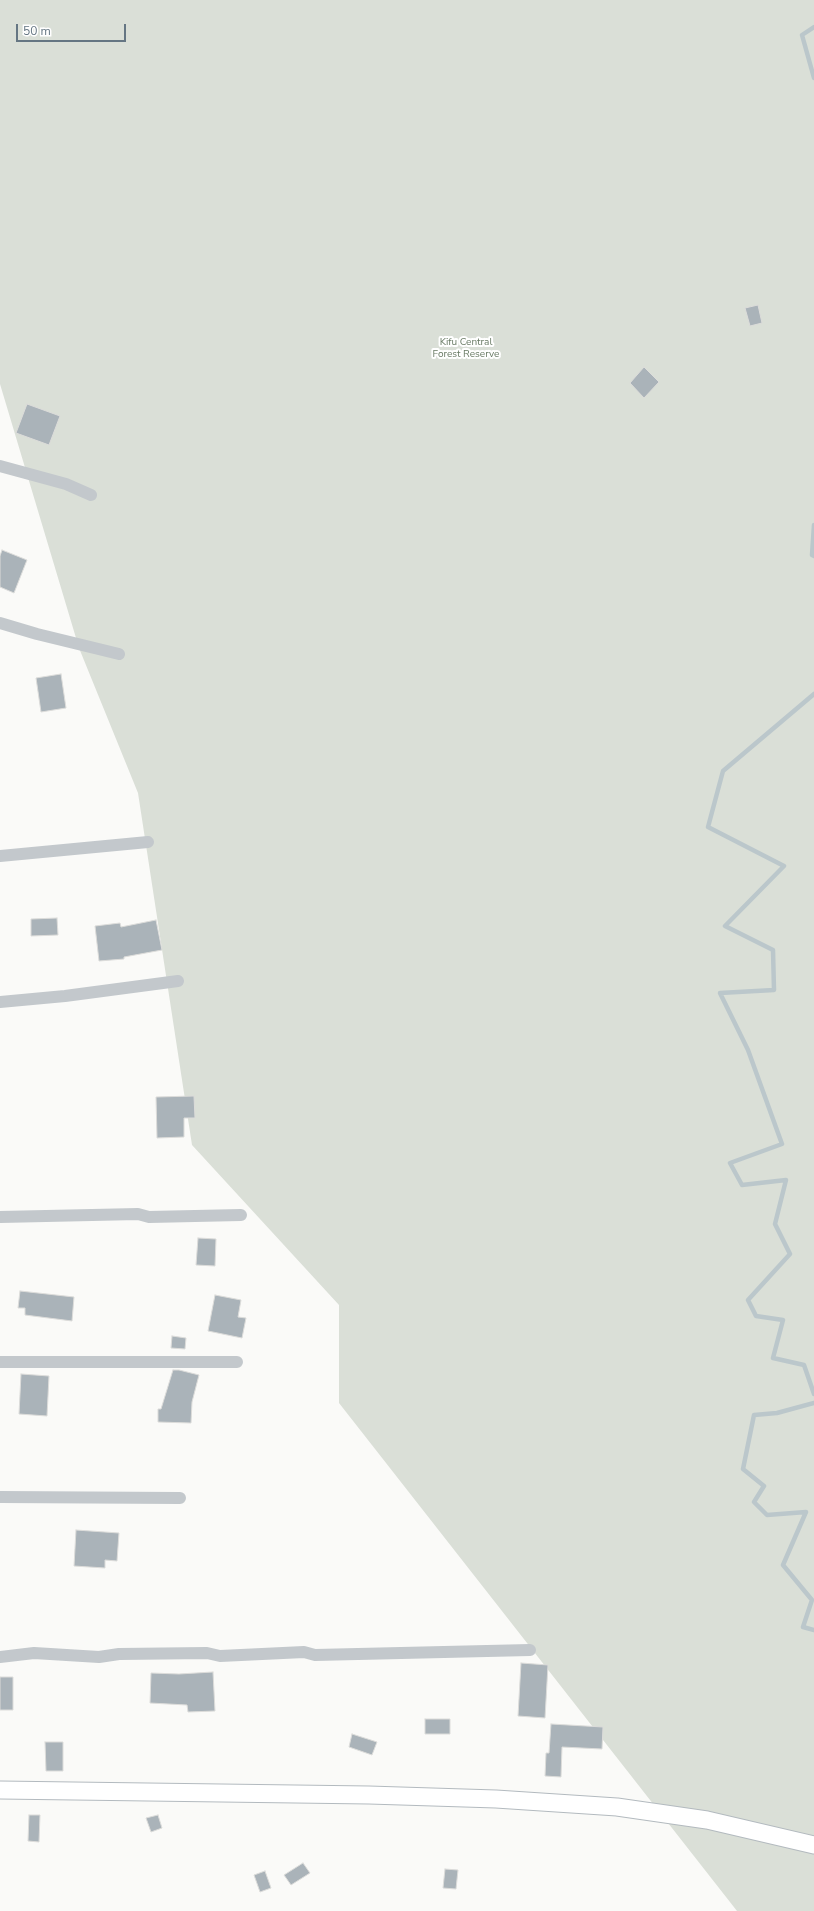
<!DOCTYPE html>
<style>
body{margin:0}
#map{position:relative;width:814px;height:1911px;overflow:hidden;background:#fafaf8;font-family:"Nunito Sans",sans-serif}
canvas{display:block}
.scale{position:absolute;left:16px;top:24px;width:110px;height:18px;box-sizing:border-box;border:2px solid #657683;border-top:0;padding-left:5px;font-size:12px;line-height:14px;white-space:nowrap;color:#657683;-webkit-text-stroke:3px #fff;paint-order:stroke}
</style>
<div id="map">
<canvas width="814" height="1911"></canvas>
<div class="scale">50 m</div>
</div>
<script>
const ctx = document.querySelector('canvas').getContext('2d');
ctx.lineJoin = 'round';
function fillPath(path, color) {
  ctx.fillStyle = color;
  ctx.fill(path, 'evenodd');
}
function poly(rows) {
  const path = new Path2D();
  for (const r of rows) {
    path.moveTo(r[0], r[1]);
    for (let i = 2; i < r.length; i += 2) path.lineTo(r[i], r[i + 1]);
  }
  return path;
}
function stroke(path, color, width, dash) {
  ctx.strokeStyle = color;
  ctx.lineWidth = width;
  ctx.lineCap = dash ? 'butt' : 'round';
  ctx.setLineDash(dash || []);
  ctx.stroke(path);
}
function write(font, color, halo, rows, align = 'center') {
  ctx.font = font + ' "Nunito Sans",sans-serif';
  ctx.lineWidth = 4;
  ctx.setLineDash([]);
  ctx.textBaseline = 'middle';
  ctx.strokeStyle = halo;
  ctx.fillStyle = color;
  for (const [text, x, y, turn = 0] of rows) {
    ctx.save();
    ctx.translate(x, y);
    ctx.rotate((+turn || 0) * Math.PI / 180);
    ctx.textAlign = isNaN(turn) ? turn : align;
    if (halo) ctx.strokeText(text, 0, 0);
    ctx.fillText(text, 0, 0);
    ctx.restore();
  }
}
fillPath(poly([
 [0,0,814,0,814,1911,737,1911,339,1403,339,1305,192,1145,138,793,79,648,0,384]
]), '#dadfd7');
stroke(poly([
 [814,27,802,35,814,78],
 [814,525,812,555,814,556],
 [814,694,723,771,708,827,784,866,725,926,773,950,774,990,720,993,748,1050,782,1144,730,1163,742,1185,786,1180,775,1224,790,1254,748,1300,756,1316,783,1320,773,1358,804,1365,814,1394],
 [814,1403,777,1413,754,1415,743,1469,764,1486,754,1502,767,1515,806,1512,783,1565,812,1600,803,1627,814,1630]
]), '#bbc7cb', 4.5);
const building = poly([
 [758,305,762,323,750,326,745,308,758,305],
 [644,367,659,382,644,398,630,383,644,367],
 [27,404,60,416,49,445,16,433,27,404],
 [2,550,27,560,14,593,0,587,0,556,2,550],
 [61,674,66,708,41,712,36,678,61,674],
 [57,918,58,935,31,936,31,919,57,918],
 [156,920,162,950,124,957,124,959,99,961,95,926,120,923,121,927,156,920],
 [194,1096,195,1118,184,1118,184,1137,157,1138,156,1097,194,1096],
 [198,1238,216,1239,215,1266,196,1265,198,1238],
 [20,1291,74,1297,72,1321,25,1315,25,1308,18,1308,20,1291],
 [215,1295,241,1300,238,1317,246,1318,242,1338,208,1331,215,1295],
 [172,1336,186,1338,185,1349,171,1348,172,1336],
 [173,1370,179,1370,199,1375,192,1402,191,1423,158,1422,158,1409,161,1409,173,1370],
 [21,1374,49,1376,47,1416,19,1414,21,1374],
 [76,1530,119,1533,117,1561,105,1560,105,1568,74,1566,76,1530],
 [521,1663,548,1665,545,1718,518,1716,521,1663],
 [213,1672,215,1711,188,1712,187,1705,150,1703,151,1673,179,1674,213,1672],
 [0,1677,13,1677,13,1710,0,1710,0,1677],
 [425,1719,450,1719,450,1734,425,1734,425,1719],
 [551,1724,603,1727,602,1749,562,1747,561,1777,545,1776,546,1753,549,1753,551,1724],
 [352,1734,377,1742,372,1755,349,1747,352,1734],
 [45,1742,63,1742,63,1771,46,1771,45,1742],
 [29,1815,40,1815,39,1842,28,1841,29,1815],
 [158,1815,162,1828,151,1832,146,1818,158,1815],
 [303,1863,310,1873,291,1885,284,1875,303,1863],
 [445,1869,458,1870,456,1889,443,1888,445,1869],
 [265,1871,271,1888,260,1892,254,1875,265,1871]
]);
fillPath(building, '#aab3b9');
stroke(building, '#dcdcda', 1);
const secondary = poly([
 [0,1790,369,1795,496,1799,617,1807,707,1820,814,1845]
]);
stroke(secondary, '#b3babf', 19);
stroke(poly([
 [0,466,66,484,91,495],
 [0,623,37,634,119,654],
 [0,856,148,842],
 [0,1002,65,996,178,981],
 [0,1217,138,1214,149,1217,241,1215],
 [0,1362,237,1362],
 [0,1497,180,1498],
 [0,1657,34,1653,99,1657,119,1654,207,1653,220,1656,304,1652,315,1655,530,1650]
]), '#c3c8cc', 12);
stroke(secondary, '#fff', 17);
write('10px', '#687a64', '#fff', [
 ["Kifu Central",466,343],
 ["Forest Reserve",466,355]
]);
</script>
